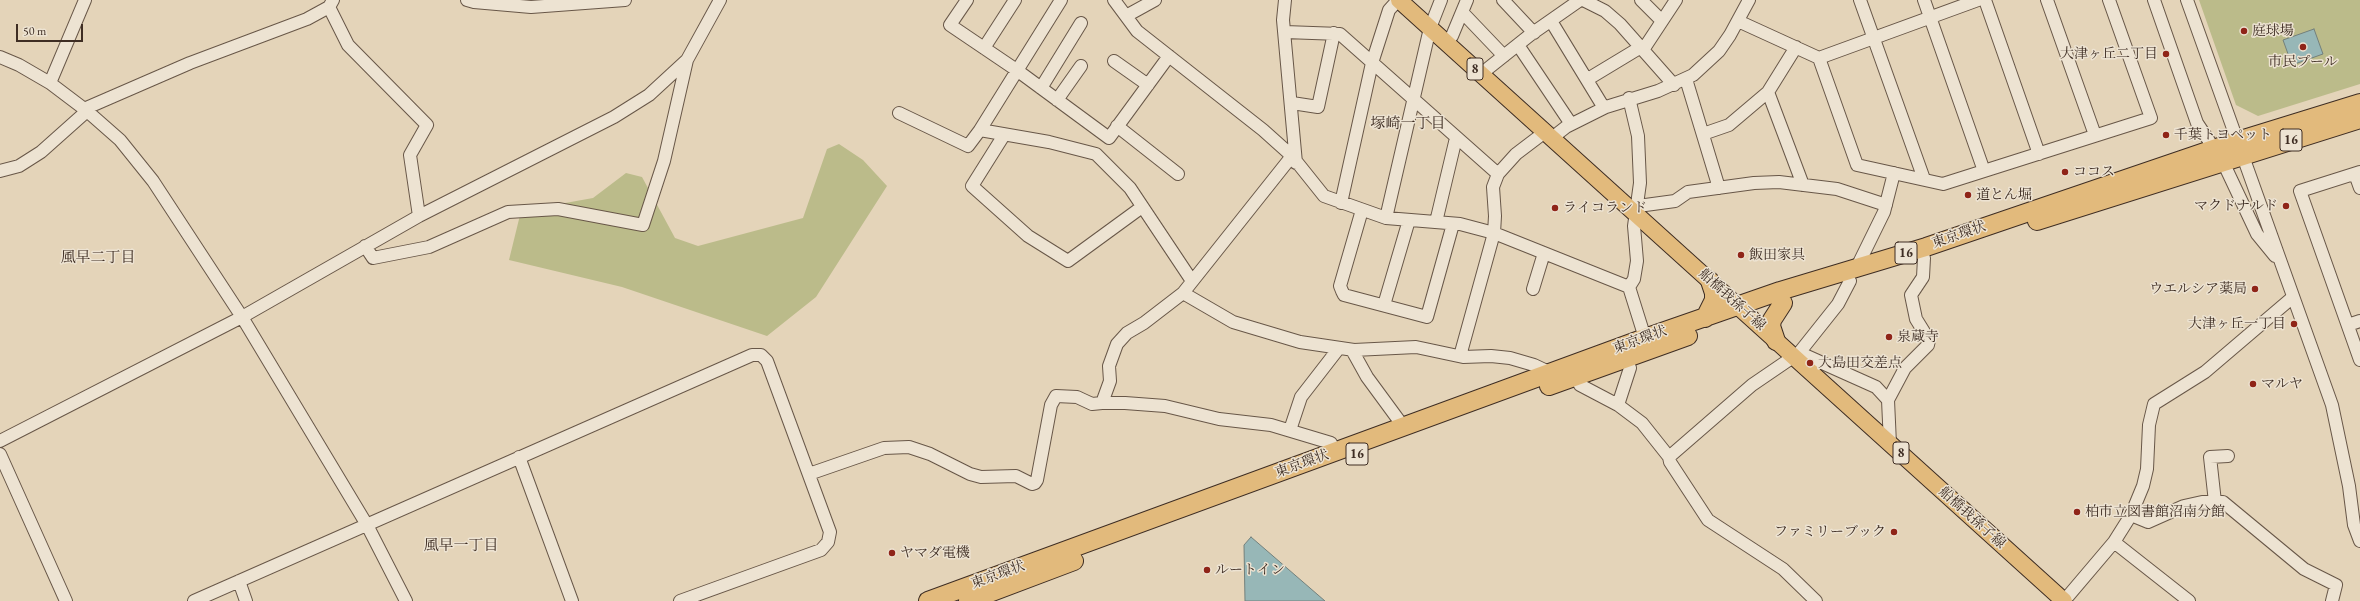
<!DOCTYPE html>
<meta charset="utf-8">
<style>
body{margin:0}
#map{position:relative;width:2360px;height:601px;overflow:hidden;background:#e4d4b9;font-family:"EB Garamond",serif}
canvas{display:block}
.scale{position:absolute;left:16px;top:24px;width:67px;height:18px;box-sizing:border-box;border:2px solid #3e2d23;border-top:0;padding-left:5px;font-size:12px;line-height:14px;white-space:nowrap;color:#3e2d23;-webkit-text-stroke:3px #ede3d2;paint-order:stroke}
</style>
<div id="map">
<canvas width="2360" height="601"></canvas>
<div class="scale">50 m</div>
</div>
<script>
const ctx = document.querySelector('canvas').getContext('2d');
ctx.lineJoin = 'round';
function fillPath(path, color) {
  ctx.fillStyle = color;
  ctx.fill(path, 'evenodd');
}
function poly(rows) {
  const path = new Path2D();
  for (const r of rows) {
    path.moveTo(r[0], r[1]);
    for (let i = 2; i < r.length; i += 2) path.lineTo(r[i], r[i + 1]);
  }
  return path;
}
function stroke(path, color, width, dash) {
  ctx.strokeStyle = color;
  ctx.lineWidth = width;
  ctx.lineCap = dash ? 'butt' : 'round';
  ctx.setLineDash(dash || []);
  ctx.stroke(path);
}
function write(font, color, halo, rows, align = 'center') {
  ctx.font = font + ' "EB Garamond","Noto Serif JP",serif';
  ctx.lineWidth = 3;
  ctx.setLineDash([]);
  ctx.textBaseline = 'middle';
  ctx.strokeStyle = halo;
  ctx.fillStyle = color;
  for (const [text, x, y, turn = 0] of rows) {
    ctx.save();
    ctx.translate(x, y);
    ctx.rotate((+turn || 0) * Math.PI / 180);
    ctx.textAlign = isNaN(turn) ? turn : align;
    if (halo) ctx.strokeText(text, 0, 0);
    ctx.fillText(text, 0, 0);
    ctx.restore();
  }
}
fillPath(poly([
 [2199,0,2360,0,2360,84,2258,116,2236,105],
 [839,144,863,160,887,186,816,297,767,336,622,287,509,260,521,211,593,198,626,173,642,177,675,238,698,246,803,218,827,149]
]), '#bbbb8a');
const water = poly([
 [2314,29,2323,54,2292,65,2283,40,2314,29],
 [1251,537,1325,601,1245,601,1244,545,1251,537]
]);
fillPath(water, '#97b7b7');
stroke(water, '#73807c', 1);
const minor = poly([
 [467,0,474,2,531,7,625,0],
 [967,0,950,25,1018,71,1109,138,1169,56],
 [1114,0,1137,31,1263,130,1292,156,1324,196,1386,218,1460,224,1494,233,1629,287,1645,338],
 [1285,0,1283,20,1296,163],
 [1503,0,1534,33],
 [1583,0,1605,11,1620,24,1674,85],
 [1641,0,1662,21],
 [1860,0,1924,179],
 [1924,0,1984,171],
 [1985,0,2039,154],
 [2047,0,2095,135],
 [2154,0,2197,123,2223,162,2257,234,2275,256],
 [2187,0,2332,405,2349,486,2354,525,2360,541],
 [329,7,348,45,427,125,410,155,419,216],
 [1462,12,1504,56],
 [1126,16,1155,0],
 [1551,21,1604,108],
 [1738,21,1819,58,1978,0],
 [1285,32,1340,34,1498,174],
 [1446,42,1452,36,1467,0],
 [1518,45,1571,124],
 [984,48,1015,0],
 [1643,50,1676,0],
 [0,57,19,65,50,83,87,111,120,140,153,181,242,317,419,216,614,117,649,95,687,60,720,0],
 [1819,58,1857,165,1943,184,2151,118,2109,0],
 [1114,61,1148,85],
 [1481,74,1530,35,1580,0],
 [1588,79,1641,47],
 [1686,79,1719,188],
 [50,83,85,0],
 [1041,88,1081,23],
 [1768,92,1803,185],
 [1629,98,1638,136,1640,183,1634,226,1637,261,1634,279,1629,287],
 [1057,100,1081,66],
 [1292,103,1318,107,1334,33],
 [84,109,190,63,307,19,329,7,333,0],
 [899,113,968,146,980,130,1061,0],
 [1117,126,1178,174],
 [980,130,1049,142,1096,154,1130,188,1192,281],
 [1703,134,1729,125,1768,92,1796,47],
 [1004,135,972,186,1028,236,1068,261,1142,207],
 [1552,138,1566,127,1606,107,1658,91,1693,75,1719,51,1730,35,1749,0],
 [0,171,19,166,41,152,87,111],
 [2360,172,2300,191,2360,360],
 [2355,174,2360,188],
 [1341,203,1372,63,1389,10,1398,0],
 [1638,206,1675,201,1688,192,1754,183,1779,182,1837,189,1886,205],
 [1362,210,1340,286,1342,291,1344,295,1427,317,1453,224],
 [1386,218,1430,28,1441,0],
 [1436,222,1456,138],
 [365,246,373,258,429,247,508,212,558,209,643,225,664,161,687,60],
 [1856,269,1884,212,1894,173],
 [1533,289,1544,253],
 [1183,293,1233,322,1300,342,1354,350,1416,347,1463,357,1491,356,1510,358,1534,365,1551,373],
 [1384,305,1409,220],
 [2348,325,2360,321],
 [1352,350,1367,377,1403,426],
 [1800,353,1876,387,1888,400],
 [1460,356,1494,233,1495,216,1493,187,1498,174,1516,154,1545,132],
 [1626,358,1630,368,1618,405,1642,423,1669,457,1670,462,1708,520,1783,569,1816,601],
 [1795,358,1838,304,1850,281],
 [1576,377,1580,385,1618,405],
 [1102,403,1125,403,1165,406,1219,419,1271,425,1331,443,1334,452],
 [1290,430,1301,397,1339,348],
 [0,441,242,317,367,525,406,601],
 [1890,444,1888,400,1905,368,1928,345,1929,340,1916,319,1911,295,1923,277,1924,258],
 [0,454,66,601],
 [519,457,572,601],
 [1669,457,1752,385,1793,357],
 [809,474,884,448,909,447,930,454,970,474,981,477,1016,476,1032,484,1035,483,1037,480,1051,405,1056,396,1077,397,1092,404,1102,403,1110,381,1109,366,1117,344,1127,333,1144,323,1183,293,1292,156],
 [2215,502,2210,457,2228,456],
 [2131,515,2148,522,2184,506,2202,502,2223,502,2304,569,2336,585,2332,601],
 [2114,542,2189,601],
 [239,581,246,601],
 [194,601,752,355,761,355,767,361,830,532,828,542,821,550,680,601],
 [2064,601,2114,542,2131,515,2143,486,2147,469,2149,425,2154,404,2205,372,2293,297]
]);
const major = poly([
 [1399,0,2064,601]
]);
const highway = poly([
 [2037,221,2360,119],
 [1705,318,1714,300,1714,293,1710,281],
 [1776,341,1771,326,1772,320,1783,303],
 [1549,386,1688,336],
 [928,601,1645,338,1780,291,1926,247,2237,141,2360,103],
 [968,601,1074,561]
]);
stroke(minor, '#685748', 14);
stroke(major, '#3e2d23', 18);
stroke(highway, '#3e2d23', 20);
stroke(minor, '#ede3d2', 12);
stroke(major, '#e2ba7c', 16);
stroke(highway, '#e2ba7c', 18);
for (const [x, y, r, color] of [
 [2244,31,4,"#8f2418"],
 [2303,47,4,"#8f2418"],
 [2166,54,4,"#8f2418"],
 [2166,135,4,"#8f2418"],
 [2065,172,4,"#8f2418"],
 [1968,195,4,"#8f2418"],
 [2286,206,4,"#8f2418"],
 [1555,208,4,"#8f2418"],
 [1741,255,4,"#8f2418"],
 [2255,289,4,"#8f2418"],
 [2294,324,4,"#8f2418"],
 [1889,337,4,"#8f2418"],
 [1810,363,4,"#8f2418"],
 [2253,384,4,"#8f2418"],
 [2077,512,4,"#8f2418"],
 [1894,532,4,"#8f2418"],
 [892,553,4,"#8f2418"],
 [1207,570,4,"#8f2418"]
]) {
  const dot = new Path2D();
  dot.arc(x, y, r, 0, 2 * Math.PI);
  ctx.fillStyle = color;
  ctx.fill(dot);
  stroke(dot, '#ede3d2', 1.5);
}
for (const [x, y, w] of [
 [1475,69,16],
 [2291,140,22],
 [1906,253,22],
 [1901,453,16],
 [1357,454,22]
]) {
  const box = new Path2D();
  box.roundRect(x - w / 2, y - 11, w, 22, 3);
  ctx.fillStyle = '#ede3d2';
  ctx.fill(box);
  stroke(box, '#3e2d23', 1);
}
write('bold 13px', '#3e2d23', null, [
 ["8",1475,69],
 ["16",2291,140],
 ["16",1906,253],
 ["8",1901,453],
 ["16",1357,454]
]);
write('14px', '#3e2d23', '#ede3d2', [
 ["庭球場",2252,31],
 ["大津ヶ丘二丁目",2158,54,"right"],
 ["市民プール",2303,62,"center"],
 ["千葉トヨペット",2174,135],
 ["ココス",2073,172],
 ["道とん堀",1976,195],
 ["マクドナルド",2278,206,"right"],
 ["ライコランド",1563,208],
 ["飯田家具",1749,255],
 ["ウエルシア薬局",2247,289,"right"],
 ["大津ヶ丘一丁目",2286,324,"right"],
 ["泉蔵寺",1897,337],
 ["大島田交差点",1818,363],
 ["マルヤ",2261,384],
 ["柏市立図書館沼南分館",2085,512],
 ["ファミリーブック",1886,532,"right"],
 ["ヤマダ電機",900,553],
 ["ルートイン",1215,570]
], 'left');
write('14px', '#3e2d23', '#ede3d2', [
 ["東京環状",1959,235,-19],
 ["船橋我孫子線",1732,300,42],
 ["東京環状",1640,340,-20],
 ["東京環状",1302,464,-20],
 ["船橋我孫子線",1972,518,42],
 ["東京環状",998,575,-20]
]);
write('15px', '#3e2d23', '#ede3d2', [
 ["塚崎一丁目",1408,124],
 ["風早二丁目",98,258],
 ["風早一丁目",461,546]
]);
</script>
